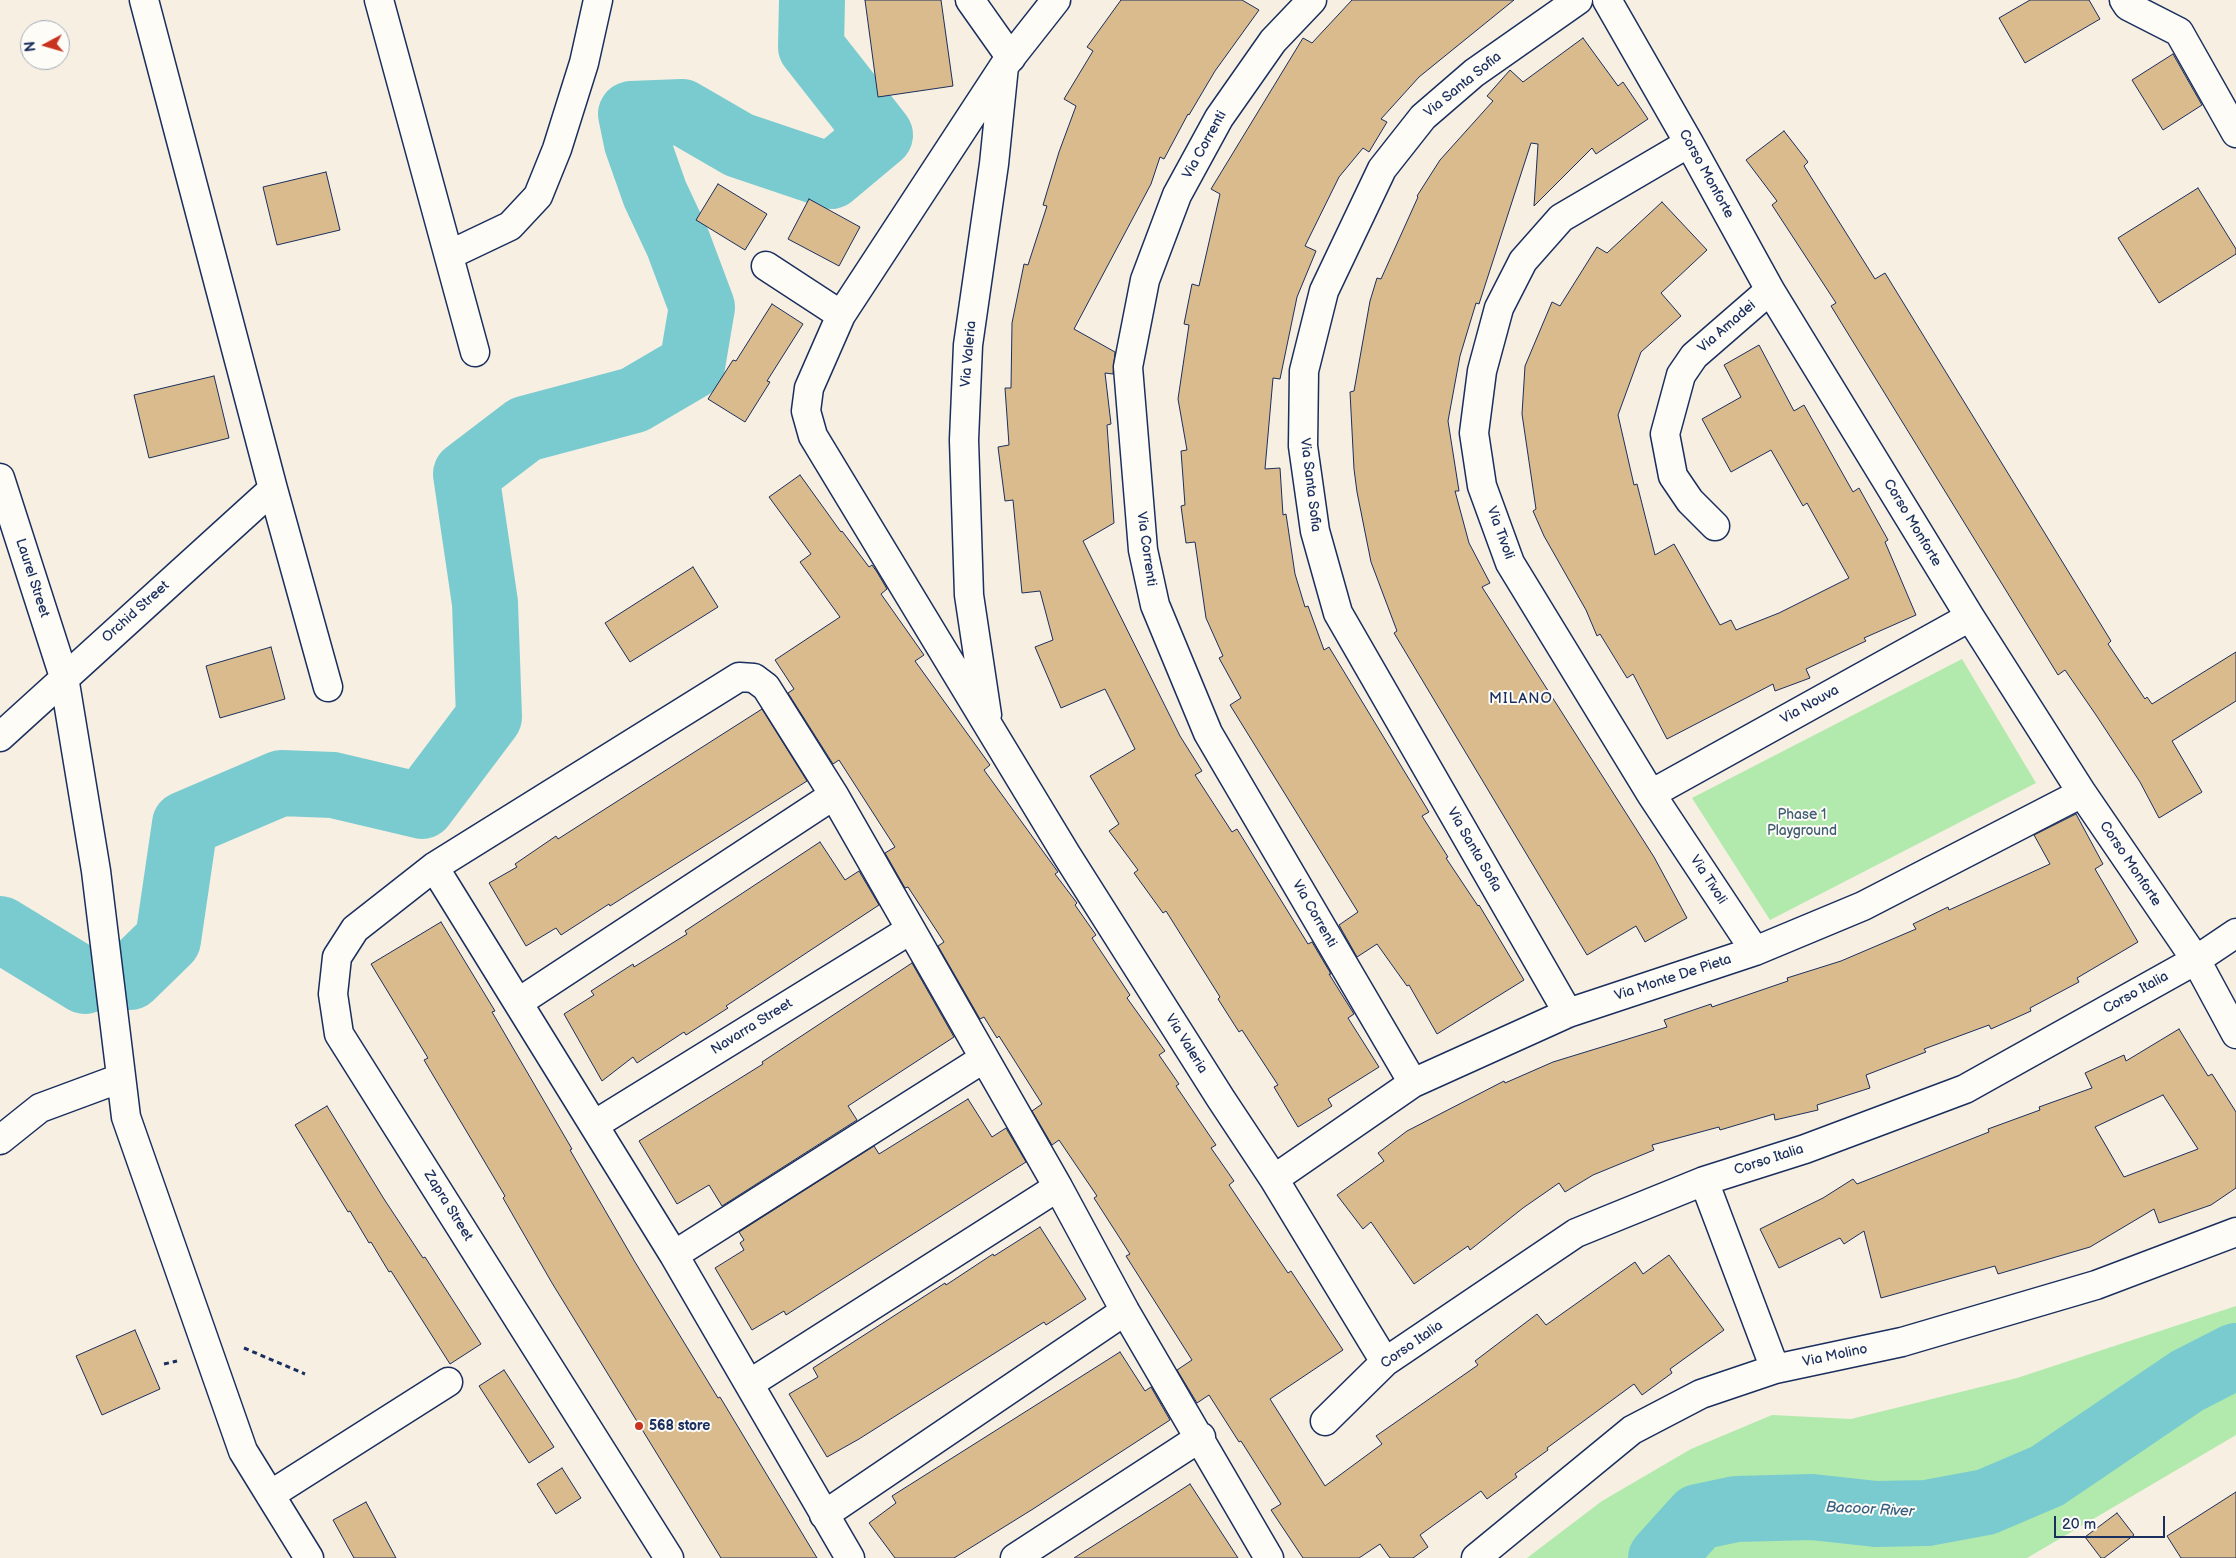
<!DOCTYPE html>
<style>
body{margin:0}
#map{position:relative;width:2236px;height:1558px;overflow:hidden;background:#f6efe2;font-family:"Balsamiq Sans",sans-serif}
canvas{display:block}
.north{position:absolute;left:20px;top:20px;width:50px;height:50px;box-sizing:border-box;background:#fdfcf7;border:1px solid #a3aaba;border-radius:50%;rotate:264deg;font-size:14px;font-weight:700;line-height:20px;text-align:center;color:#1b2f5e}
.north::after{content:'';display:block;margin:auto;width:18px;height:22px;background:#c8321e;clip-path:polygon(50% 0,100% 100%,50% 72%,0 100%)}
.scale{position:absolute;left:2054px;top:1516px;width:111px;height:22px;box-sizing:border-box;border:2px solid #1b2f5e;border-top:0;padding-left:6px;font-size:15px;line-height:18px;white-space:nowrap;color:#1b2f5e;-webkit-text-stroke:4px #fdfcf7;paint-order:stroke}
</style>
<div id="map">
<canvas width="2236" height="1558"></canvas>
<div class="north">N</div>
<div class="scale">20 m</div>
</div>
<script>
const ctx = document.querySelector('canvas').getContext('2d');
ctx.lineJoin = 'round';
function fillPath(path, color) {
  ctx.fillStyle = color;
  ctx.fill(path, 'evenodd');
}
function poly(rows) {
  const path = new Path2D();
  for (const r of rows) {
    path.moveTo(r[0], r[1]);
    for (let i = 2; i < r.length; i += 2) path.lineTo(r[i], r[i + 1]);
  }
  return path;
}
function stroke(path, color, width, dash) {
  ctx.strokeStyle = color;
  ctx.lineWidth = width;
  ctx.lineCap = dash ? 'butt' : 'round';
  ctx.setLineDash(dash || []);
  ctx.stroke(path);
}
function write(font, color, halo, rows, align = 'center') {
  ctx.font = font + ' "Balsamiq Sans",sans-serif';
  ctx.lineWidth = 4;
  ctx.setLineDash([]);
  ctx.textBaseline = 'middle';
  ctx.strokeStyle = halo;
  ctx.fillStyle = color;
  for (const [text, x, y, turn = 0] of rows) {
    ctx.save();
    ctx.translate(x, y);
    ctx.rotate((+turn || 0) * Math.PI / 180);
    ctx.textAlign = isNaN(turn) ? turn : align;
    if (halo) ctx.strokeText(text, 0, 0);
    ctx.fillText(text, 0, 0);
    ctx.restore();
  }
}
fillPath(poly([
 [1962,659,2036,783,1770,920,1692,798],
 [2236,1306,2236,1435,2027,1558,1527,1558,1602,1501,1691,1449,1772,1415,1851,1419,2017,1378]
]), '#b2eaad');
stroke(poly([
 [0,929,85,981],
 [130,977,168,940,185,824,281,783,333,785,422,806,489,717,485,603,466,474,525,429,634,400,692,366,702,307,678,243,655,194,637,143,631,114,682,112,739,145,831,176,880,135,811,47,812,0],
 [1661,1558,1698,1517,1736,1509,1812,1507,1876,1514,1927,1513,1986,1502,2047,1476,2187,1381,2236,1356]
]), '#79cbd0', 66);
const building = poly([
 [865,0,941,0,953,86,878,97,865,0],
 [1121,0,1242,0,1259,10,1215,71,1189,115,1188,114,1164,159,1160,157,1151,184,1074,329,1115,352,1113,374,1105,373,1111,424,1107,425,1114,523,1083,541,1180,736,1202,771,1195,775,1232,832,1237,829,1308,944,1312,942,1331,974,1329,974,1354,1014,1348,1018,1379,1067,1328,1099,1332,1106,1298,1127,1274,1087,1278,1085,1242,1030,1239,1032,1218,999,1220,997,1166,911,1163,913,1134,873,1138,870,1109,831,1119,824,1090,776,1135,749,1105,689,1061,708,1035,647,1053,640,1040,591,1022,593,1013,500,1005,501,998,447,1009,445,1005,388,1011,388,1012,323,1024,264,1028,265,1047,206,1043,205,1059,152,1076,106,1064,99,1093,51,1087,47,1121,0],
 [1352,0,1514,0,1419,77,1381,119,1387,122,1369,152,1363,148,1339,177,1305,246,1316,251,1297,297,1280,379,1273,378,1265,469,1280,468,1283,515,1286,514,1295,574,1305,607,1308,606,1324,650,1329,647,1429,812,1422,816,1448,857,1446,858,1478,906,1479,905,1524,980,1437,1034,1409,985,1407,986,1377,944,1357,957,1339,925,1358,912,1230,705,1241,698,1219,658,1223,656,1206,618,1195,542,1186,543,1181,506,1185,505,1181,451,1187,450,1178,399,1189,325,1184,324,1192,284,1199,286,1220,194,1211,189,1303,38,1312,43,1352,0],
 [2030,0,2089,0,2100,19,2025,63,1999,18,2030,0],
 [1583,38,1618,86,1623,82,1648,119,1596,154,1592,148,1534,206,1538,144,1531,143,1479,304,1476,303,1460,356,1448,421,1459,491,1455,491,1469,543,1490,583,1482,587,1654,857,1687,918,1645,942,1636,926,1587,955,1394,633,1397,631,1371,562,1357,492,1354,469,1350,392,1354,391,1370,301,1377,278,1381,279,1418,197,1417,196,1440,160,1493,101,1487,96,1510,70,1523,82,1583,38],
 [2173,54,2202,105,2163,130,2132,80,2173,54],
 [1784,131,1808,162,1804,166,1875,279,1885,273,2111,641,2108,644,2145,699,2147,697,2152,704,2236,652,2236,701,2172,741,2202,792,2159,818,2140,782,2096,715,2065,670,2058,675,1831,306,1836,303,1772,205,1777,201,1746,160,1784,131],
 [326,172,340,230,277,245,263,187,326,172],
 [718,184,767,214,745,250,696,220,718,184],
 [2198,188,2236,249,2236,254,2159,303,2118,238,2198,188],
 [809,199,860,227,839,266,788,239,809,199],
 [1662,202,1707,250,1661,293,1681,316,1641,352,1618,415,1634,485,1637,484,1655,555,1674,544,1720,625,1731,620,1736,630,1779,613,1849,578,1807,503,1803,506,1771,450,1731,472,1702,419,1741,397,1724,365,1759,345,1794,411,1804,405,1853,492,1859,488,1888,540,1885,542,1916,615,1864,638,1866,641,1806,669,1810,678,1775,691,1773,684,1667,739,1633,674,1627,678,1600,634,1597,636,1586,610,1544,536,1533,511,1536,509,1522,414,1525,366,1552,302,1560,306,1597,247,1607,253,1662,202],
 [772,304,803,324,767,381,770,382,745,422,708,399,733,360,736,361,772,304],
 [214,376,229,438,149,458,134,395,214,376],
 [800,475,841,532,842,531,869,567,872,565,877,572,887,589,881,594,924,655,915,661,990,765,984,770,1058,872,1055,874,1077,903,1075,905,1096,935,1092,938,1130,995,1127,998,1165,1051,1159,1055,1179,1084,1176,1086,1216,1145,1211,1148,1234,1181,1229,1185,1288,1273,1291,1271,1343,1350,1270,1399,1325,1486,1382,1444,1376,1436,1478,1365,1475,1361,1537,1314,1546,1325,1635,1262,1643,1274,1669,1255,1724,1330,1670,1369,1672,1373,1642,1395,1634,1384,1547,1448,1548,1450,1515,1474,1517,1477,1487,1499,1481,1491,1420,1535,1428,1547,1413,1558,1390,1558,1380,1544,1359,1558,1303,1558,1271,1510,1281,1504,1241,1441,1239,1442,1209,1395,1197,1403,1177,1370,1192,1360,1126,1256,1130,1254,1094,1198,1097,1196,1059,1140,1052,1145,1032,1111,1042,1104,999,1036,997,1038,984,1017,980,1019,938,946,944,942,908,887,905,888,885,853,895,847,839,760,833,764,788,693,794,689,775,660,840,617,800,562,811,554,769,497,800,475],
 [693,567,718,607,630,662,605,623,693,567],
 [271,647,285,699,220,718,206,666,271,647],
 [762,709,807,781,610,906,609,904,561,935,556,928,526,946,489,883,517,867,515,864,556,836,558,839,762,709],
 [2076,814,2103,864,2095,869,2138,942,2077,978,2079,982,2030,1008,2031,1011,1991,1029,1989,1025,1924,1049,1926,1052,1866,1075,1870,1088,1817,1105,1818,1110,1775,1120,1774,1114,1720,1130,1719,1127,1652,1145,1654,1150,1593,1175,1565,1192,1559,1183,1523,1208,1470,1250,1468,1246,1414,1284,1371,1222,1363,1229,1337,1195,1384,1161,1378,1153,1407,1131,1504,1081,1505,1083,1553,1062,1667,1027,1664,1020,1711,1004,1712,1007,1788,981,1787,978,1841,961,1916,929,1913,924,1948,907,1949,910,2050,864,2034,835,2076,814],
 [820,842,845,880,859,871,879,905,726,1006,728,1008,686,1035,684,1032,637,1063,633,1057,602,1081,564,1014,594,995,591,991,633,964,634,967,687,934,685,931,820,842],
 [441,922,495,1011,492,1012,572,1149,570,1150,635,1262,718,1398,720,1397,817,1558,721,1558,552,1283,503,1198,505,1196,424,1060,428,1058,371,964,441,922],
 [912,963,954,1037,848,1106,857,1120,722,1206,709,1185,677,1204,639,1141,763,1064,762,1062,912,963],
 [2179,1029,2208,1076,2212,1074,2236,1112,2236,1188,2211,1205,2159,1223,2154,1209,2090,1247,1998,1274,1995,1266,1881,1298,1864,1231,1844,1244,1840,1238,1779,1268,1760,1229,1823,1198,1853,1179,1857,1184,1989,1132,1988,1129,2040,1110,2039,1107,2092,1088,2085,1073,2124,1055,2126,1061,2179,1029],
 [2163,1095,2198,1149,2124,1177,2095,1127,2163,1095],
 [968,1099,992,1137,1006,1128,1026,1162,786,1315,784,1311,752,1330,715,1268,744,1250,740,1243,744,1240,739,1232,874,1146,879,1154,968,1099],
 [327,1106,384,1199,423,1258,425,1257,481,1344,450,1364,391,1271,389,1272,371,1242,369,1243,350,1211,348,1212,295,1125,327,1106],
 [1040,1227,1086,1299,1046,1325,1044,1322,859,1439,827,1457,789,1394,818,1377,813,1368,945,1283,946,1285,993,1254,994,1256,1040,1227],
 [135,1330,160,1389,102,1415,76,1356,135,1330],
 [1120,1352,1145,1391,1151,1387,1170,1420,1033,1509,954,1558,895,1558,869,1523,896,1503,892,1496,1120,1352],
 [504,1370,554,1447,529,1463,479,1386,504,1370],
 [562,1468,581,1498,556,1514,537,1484,562,1468],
 [1190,1484,1238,1558,1074,1558,1167,1499,1190,1484],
 [2236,1492,2236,1558,2181,1558,2167,1536,2236,1492],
 [366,1502,396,1558,354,1558,333,1520,366,1502],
 [2117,1513,2134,1535,2104,1558,2101,1558,2085,1537,2117,1513]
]);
fillPath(building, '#d9bb8d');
stroke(building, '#1b2f5e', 1);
const minor = poly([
 [144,0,273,489,328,687],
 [379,0,475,352],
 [970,0,1011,58],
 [1312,0,1273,41,1219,118,1177,195,1145,280,1128,367,1143,550,1155,605,1208,733,1413,1083],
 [1607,0,1689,143,1770,290,1970,617,2082,793,2196,960,2236,1034],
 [2124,0,2128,6,2179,32,2236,133],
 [1004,66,841,315,809,388,806,411,813,436,1066,854,1221,1099,1274,1179,1385,1362],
 [1689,143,1561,218,1523,261,1499,308,1482,371,1474,433,1482,486,1510,563,1651,794,1755,951],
 [449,255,510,226,538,196,557,149,584,63,598,0],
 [766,266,841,315],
 [0,478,64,677,96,871,126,1117,243,1451,309,1558],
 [1715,526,1690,501,1673,476,1665,434,1681,375,1694,356,1770,290],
 [987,715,969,595,964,440,968,345,994,164,1004,66,1056,0],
 [0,737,273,489],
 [1651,794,1970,617],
 [434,867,355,929,337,957,333,994,339,1034,669,1558],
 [519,1002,834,795],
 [1568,1013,1338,613,1315,531,1303,446,1304,371,1324,291,1382,169,1423,117,1474,73,1578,0],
 [594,1125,910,930],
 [0,1140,40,1108,121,1078],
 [1274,1179,1413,1083,1568,1013,1755,951,1863,906,2082,793],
 [1704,1181,1775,1369],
 [674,1255,983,1059],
 [749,1384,1058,1187],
 [1325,1421,1385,1362,1576,1233,1704,1181,1805,1149,1965,1089,2196,960,2236,933],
 [270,1495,448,1382],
 [824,1515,1125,1311],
 [850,1558,674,1255,434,867,739,677,754,678,766,687,834,795,1058,1187,1125,1311,1269,1558],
 [1015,1558,1201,1437],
 [1476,1558,1632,1430,1701,1394,1775,1369,1902,1342,2096,1285,2236,1232]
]);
stroke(minor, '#1b2f5e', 31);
stroke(poly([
 [244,1348,305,1374],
 [164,1364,177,1361]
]), '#1b2f5e', 3, [5, 4]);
stroke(minor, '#fdfcf7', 28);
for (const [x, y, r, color] of [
 [639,1426,5,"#c8321e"]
]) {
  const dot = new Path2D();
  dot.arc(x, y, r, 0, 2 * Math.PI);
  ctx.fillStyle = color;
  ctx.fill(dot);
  stroke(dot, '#fdfcf7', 2);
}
write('14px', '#1b2f5e', '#fdfcf7', [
 ["Via Santa Sofia",1463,85,-39],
 ["Via Correnti",1205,145,-61],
 ["Corso Monforte",1706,174,61],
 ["Via Amadei",1727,327,-41],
 ["Via Valeria",969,354,-85],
 ["Via Santa Sofia",1310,485,83],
 ["Corso Monforte",1912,523,59],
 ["Via Tivoli",1500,533,70],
 ["Via Correnti",1146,549,82],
 ["Laurel Street",32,578,72],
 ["Orchid Street",136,612,-42],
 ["Via Nouva",1810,705,-29],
 ["Via Santa Sofia",1474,850,60],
 ["Corso Monforte",2130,864,56],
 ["Via Tivoli",1708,880,57],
 ["Via Correnti",1314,914,60],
 ["Via Monte De Pieta",1673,978,-18],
 ["Corso Italia",2136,993,-29],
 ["Navarra Street",752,1027,-32],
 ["Via Valeria",1186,1044,58],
 ["Corso Italia",1769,1160,-18],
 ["Zapra Street",448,1206,58],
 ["Corso Italia",1412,1345,-35],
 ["Via Molino",1835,1356,-12]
]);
write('14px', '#415e72', '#fdfcf7', [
 ["Phase 1",1802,815],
 ["Playground",1802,831]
]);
write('bold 14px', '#1b2f5e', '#fdfcf7', [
 ["568 store",649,1426]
], 'left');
ctx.letterSpacing = '1px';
write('15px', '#1b2f5e', '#fdfcf7', [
 ["MILANO",1521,699]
]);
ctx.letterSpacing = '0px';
write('italic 15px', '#375e80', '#fdfcf7', [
 ["Bacoor River",1870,1510,3]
]);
</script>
